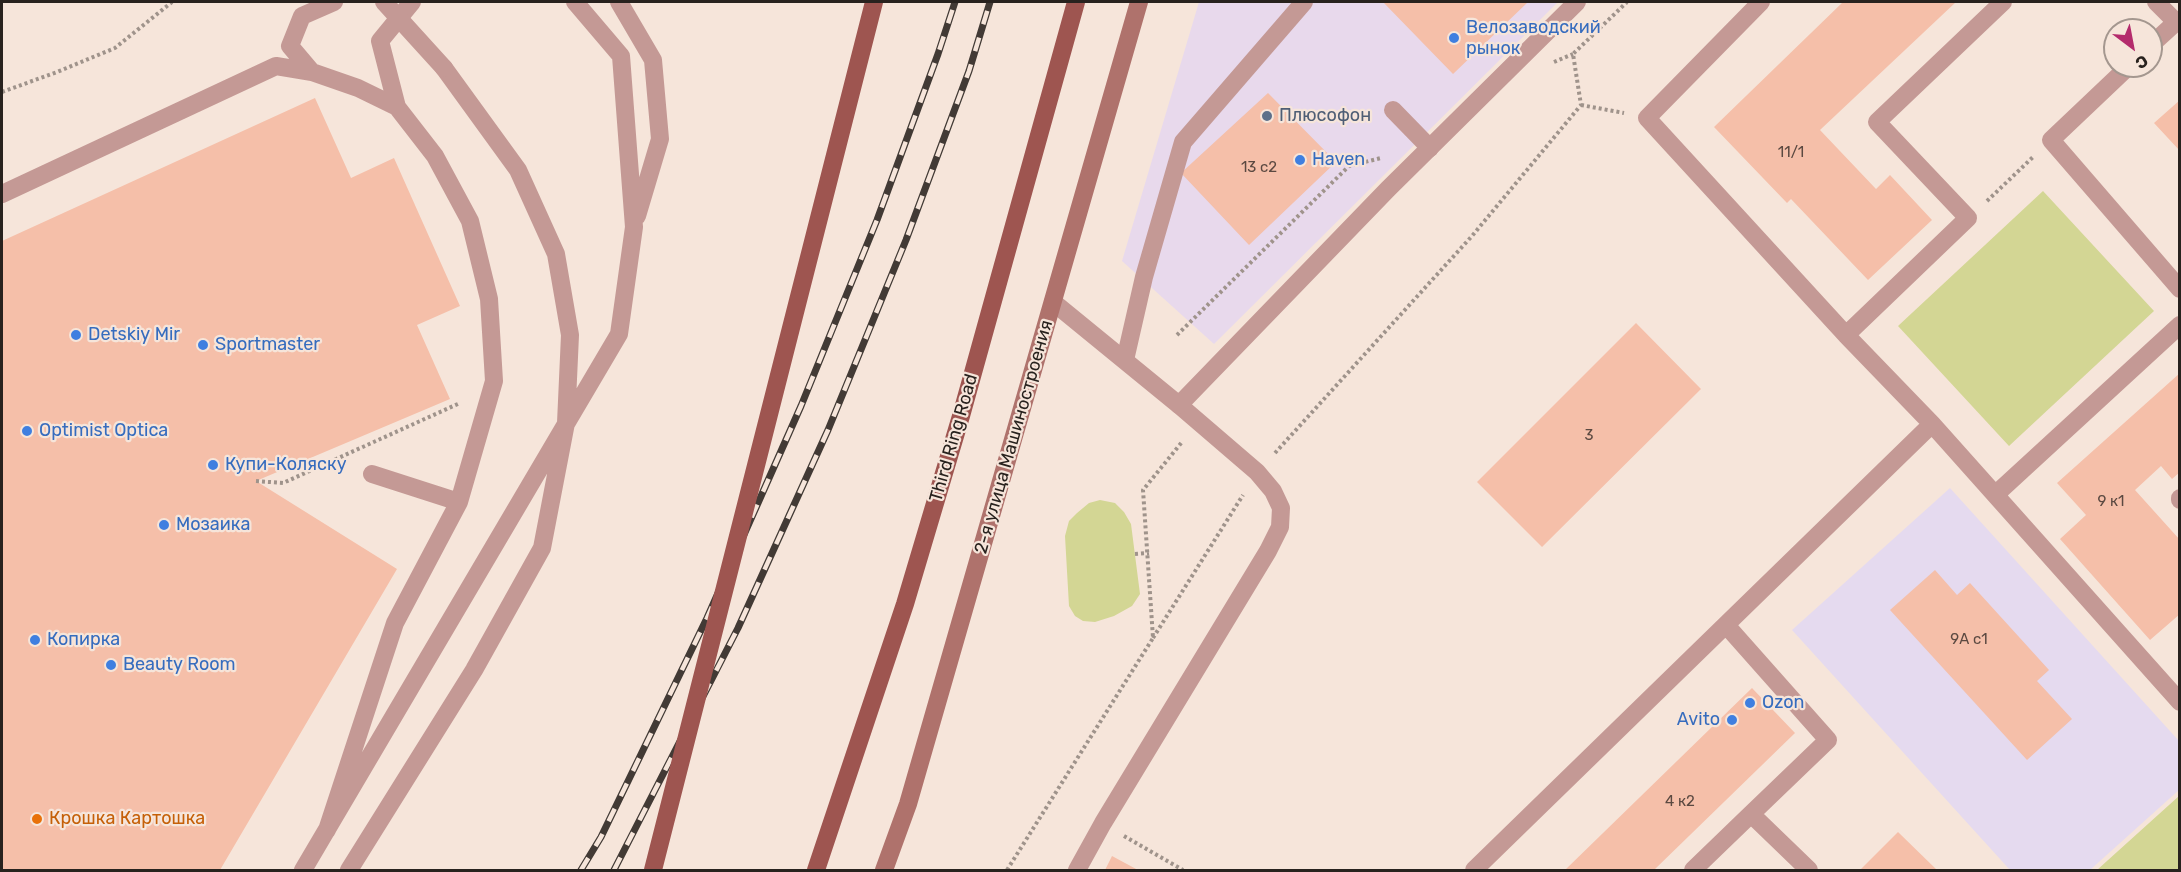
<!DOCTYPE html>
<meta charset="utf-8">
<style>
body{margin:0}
#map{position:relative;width:2181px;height:872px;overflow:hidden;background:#f6e5da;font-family:Rubik,sans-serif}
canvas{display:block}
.frame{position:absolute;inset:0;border:3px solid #28221e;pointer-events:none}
.north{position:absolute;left:2103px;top:18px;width:60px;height:60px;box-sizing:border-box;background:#f6e5da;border:2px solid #a4978f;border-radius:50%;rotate:148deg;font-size:16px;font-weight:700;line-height:24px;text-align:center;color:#28221e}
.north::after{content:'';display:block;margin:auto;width:21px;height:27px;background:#b42b6c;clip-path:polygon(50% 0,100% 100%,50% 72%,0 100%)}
</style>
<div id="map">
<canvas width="2181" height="872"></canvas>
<div class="frame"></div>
<div class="north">С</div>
</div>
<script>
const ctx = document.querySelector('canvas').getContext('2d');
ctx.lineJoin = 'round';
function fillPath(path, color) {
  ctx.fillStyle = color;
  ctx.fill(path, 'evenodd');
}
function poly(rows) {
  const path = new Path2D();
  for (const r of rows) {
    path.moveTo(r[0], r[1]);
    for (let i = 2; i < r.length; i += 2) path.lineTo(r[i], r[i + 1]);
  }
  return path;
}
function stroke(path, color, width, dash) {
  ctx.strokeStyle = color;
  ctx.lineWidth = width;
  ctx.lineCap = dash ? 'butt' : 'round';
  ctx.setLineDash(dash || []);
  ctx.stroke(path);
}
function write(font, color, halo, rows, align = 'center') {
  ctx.font = font + ' Rubik,sans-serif';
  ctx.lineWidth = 4.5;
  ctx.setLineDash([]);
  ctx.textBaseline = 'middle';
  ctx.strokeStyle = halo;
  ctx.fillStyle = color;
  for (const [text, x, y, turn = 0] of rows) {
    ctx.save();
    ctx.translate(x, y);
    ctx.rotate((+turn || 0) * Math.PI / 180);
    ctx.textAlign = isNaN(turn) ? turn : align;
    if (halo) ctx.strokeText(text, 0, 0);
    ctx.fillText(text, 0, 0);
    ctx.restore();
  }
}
fillPath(poly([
 [1199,2,1558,2,1214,344,1122,261]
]), '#e8d9ec');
fillPath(poly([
 [1950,488,2179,741,2179,790,2090,870,2010,870,1792,630]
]), '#e5daef');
fillPath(poly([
 [2043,191,2154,311,2009,446,1898,326],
 [1100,500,1115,503,1124,512,1131,524,1140,594,1132,606,1114,616,1095,622,1083,621,1075,616,1069,606,1065,536,1069,521,1077,513,1089,503],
 [2179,796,2179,870,2097,870]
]), '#d3d694');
fillPath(poly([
 [1383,2,1528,2,1453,74],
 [1843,2,1956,2,1820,130,1876,189,1890,175,1932,220,1868,280,1791,199,1787,203,1714,127],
 [1268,93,1336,162,1249,245,1181,173],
 [315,98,351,178,394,158,460,306,417,325,450,399,256,481,397,569,220,870,2,870,2,241],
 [2180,100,2180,151,2154,123],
 [1636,323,1701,389,1542,547,1477,482],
 [2180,373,2180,472,2172,479,2161,466,2135,490,2180,540,2180,614,2150,640,2060,539,2086,515,2057,483],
 [1935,570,1957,595,1970,583,2049,670,2037,681,2072,719,2027,760,1890,610],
 [1752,688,1795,733,1654,870,1565,870],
 [1898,832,1937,870,1860,870],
 [1112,856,1138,870,1105,870]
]), '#f5bfa9');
stroke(poly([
 [1554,62,1573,54],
 [2,92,57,72,115,48,172,2],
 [1581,105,1624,113],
 [1987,201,2033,157],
 [1177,335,1349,166,1381,158],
 [1275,453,1472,236,1581,105,1573,54,1627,2],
 [256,481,283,483,460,403],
 [1135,554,1149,553],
 [1153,638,1243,495],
 [1124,836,1183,870],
 [1007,870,1153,638,1143,490,1182,442]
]), '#9f938b', 4, [3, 3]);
stroke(poly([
 [619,2,653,60,660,139,637,216],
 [1761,2,1647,118,1846,335,1932,424],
 [2151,45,2176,22,2156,2],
 [2129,66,2051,140,2180,289],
 [312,72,290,46,302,16,334,2],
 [397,107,380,41,412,2],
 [1393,110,1430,148],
 [2,194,276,66,312,72,358,88,397,107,435,156,470,221,489,299,494,381,459,502,395,623,327,830],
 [1846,335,1968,218,1877,122,2003,2],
 [1125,360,1144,277,1183,142,1304,2],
 [372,474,459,502],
 [1996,494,2180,325],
 [2180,498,2180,500],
 [1726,625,1828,740,1751,814,1809,870],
 [303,870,619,334,634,227,621,56,575,2],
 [349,870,474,670,542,548,566,423,570,335,556,254,518,170,444,68],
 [1077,870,1103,823,1268,551,1280,527,1281,508,1273,491,1257,472,1179,405],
 [1474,870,1932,424,2180,702],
 [1693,870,1751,814]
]), '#c49995', 18);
stroke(poly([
 [1053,302,1179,405,1388,189,1577,2]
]), '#c49995', 18);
stroke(poly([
 [884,870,908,804,1139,2]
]), '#af726c', 18);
stroke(poly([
 [816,870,905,604,961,416,1076,2]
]), '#9e5550', 18);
const rail = poly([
 [581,870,601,837,707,618,801,406,877,220,938,54,955,2],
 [614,870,738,628,828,430,906,240,969,71,990,2]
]);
stroke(rail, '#423a35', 7);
stroke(rail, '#f6e5da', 4.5, [14]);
stroke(poly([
 [384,2,444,68]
]), '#c49995', 18);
stroke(poly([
 [653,870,874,2]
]), '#9e5550', 18);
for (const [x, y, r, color] of [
 [1454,38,6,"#3f7fe0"],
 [1267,116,6,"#5c6f8a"],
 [1300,160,6,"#3f7fe0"],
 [76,335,6,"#3f7fe0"],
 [203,345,6,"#3f7fe0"],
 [27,431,6,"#3f7fe0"],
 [213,465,6,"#3f7fe0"],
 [164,525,6,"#3f7fe0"],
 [35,640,6,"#3f7fe0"],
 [111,665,6,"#3f7fe0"],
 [1750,703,6,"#3f7fe0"],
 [1732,720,6,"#3f7fe0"],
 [37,819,6,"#e8710a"]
]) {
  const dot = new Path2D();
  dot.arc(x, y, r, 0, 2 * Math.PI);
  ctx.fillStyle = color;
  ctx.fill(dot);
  stroke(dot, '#f6e5da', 2);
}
write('15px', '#5b4941', null, [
 ["11/1",1791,153],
 ["13 с2",1259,168],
 ["3",1589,436],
 ["9 к1",2111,502],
 ["9А с1",1969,640],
 ["4 к2",1680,802]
]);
write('18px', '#366cbe', '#f6e5da', [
 ["Велозаводский",1466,28],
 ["рынок",1466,49],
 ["Haven",1312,160],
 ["Detskiy Mir",88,335],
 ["Sportmaster",215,345],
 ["Optimist Optica",39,431],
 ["Купи-Коляску",225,465],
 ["Мозаика",176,525],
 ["Копирка",47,640],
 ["Beauty Room",123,665],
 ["Ozon",1762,703],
 ["Avito",1720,720,"right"]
], 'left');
write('18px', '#4e5e75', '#f6e5da', [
 ["Плюсофон",1279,116]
], 'left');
write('18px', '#28221e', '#f6e5da', [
 ["2-я улица Машиностроения",1014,437,-74],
 ["Third Ring Road",954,438,-74]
]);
write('18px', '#c56008', '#f6e5da', [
 ["Крошка Картошка",49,819]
], 'left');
</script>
